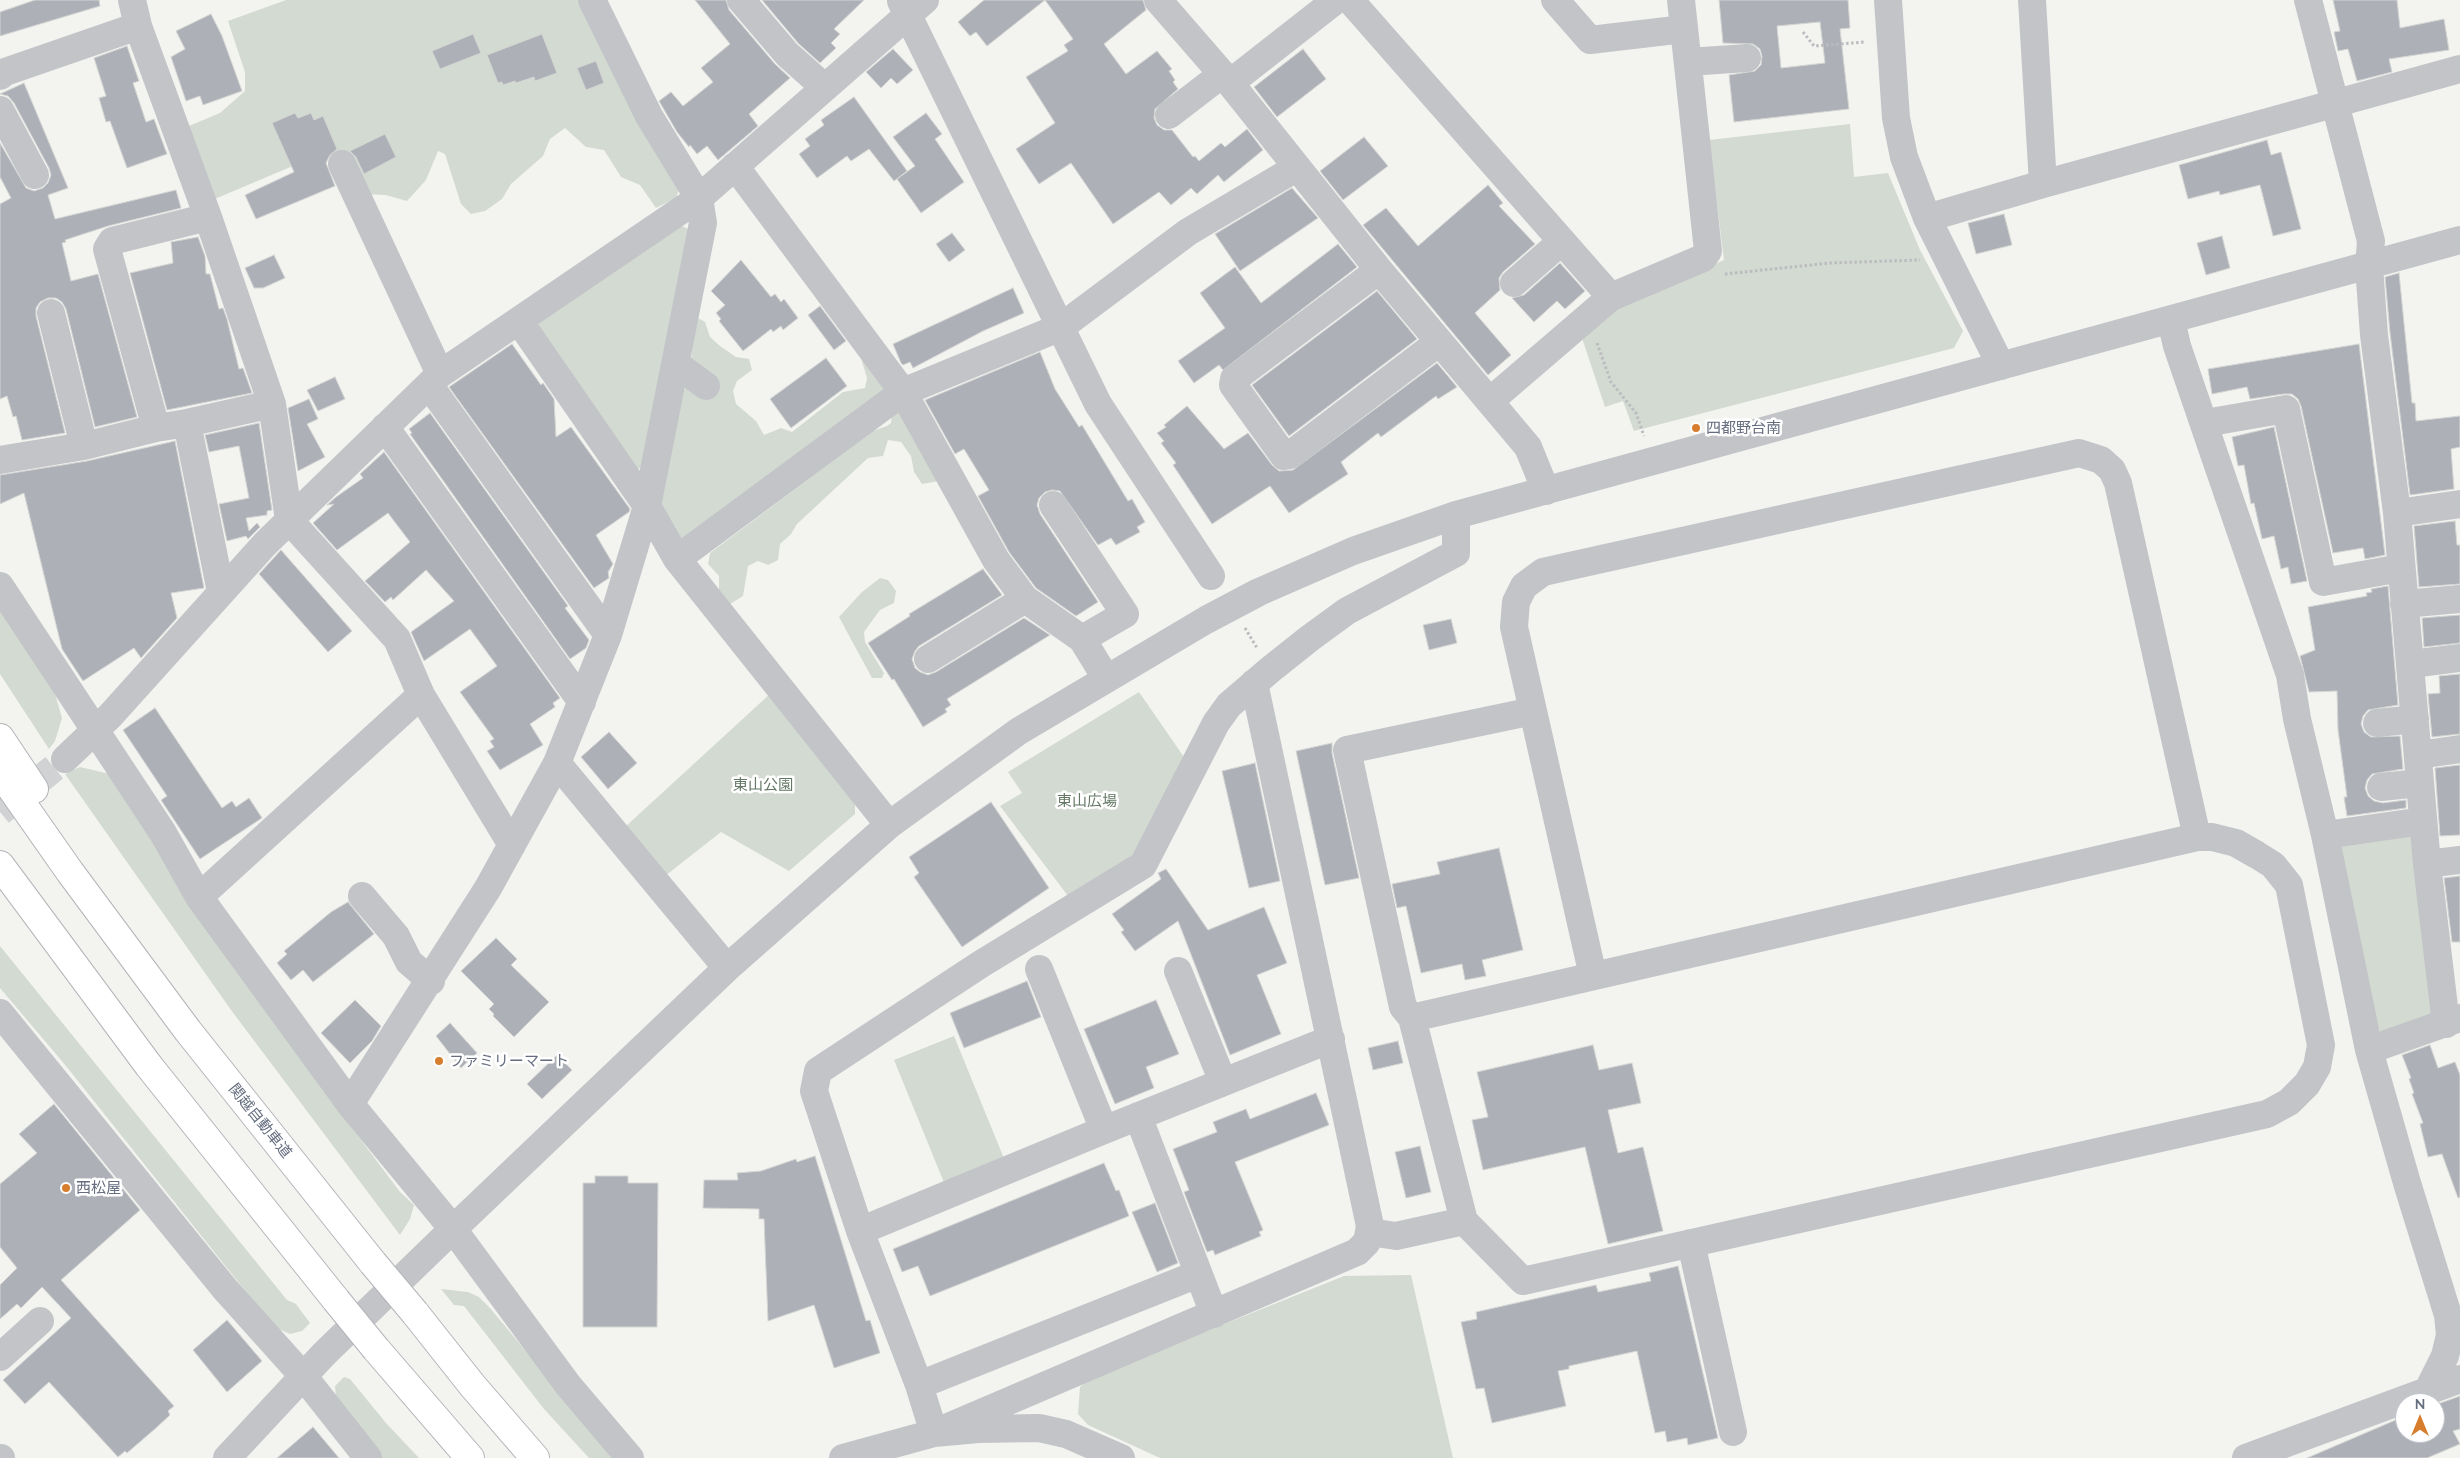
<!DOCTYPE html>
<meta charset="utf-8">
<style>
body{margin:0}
#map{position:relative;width:2460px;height:1458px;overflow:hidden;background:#f3f4f0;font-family:Mulish,sans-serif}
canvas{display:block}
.north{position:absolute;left:2395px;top:1393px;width:50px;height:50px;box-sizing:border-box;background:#fff;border:1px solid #c1c5cc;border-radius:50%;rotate:0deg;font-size:14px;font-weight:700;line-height:20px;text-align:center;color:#656d7f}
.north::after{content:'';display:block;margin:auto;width:18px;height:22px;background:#d67d2e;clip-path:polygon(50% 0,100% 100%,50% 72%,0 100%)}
</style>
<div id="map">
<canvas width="2460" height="1458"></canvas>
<div class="north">N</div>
</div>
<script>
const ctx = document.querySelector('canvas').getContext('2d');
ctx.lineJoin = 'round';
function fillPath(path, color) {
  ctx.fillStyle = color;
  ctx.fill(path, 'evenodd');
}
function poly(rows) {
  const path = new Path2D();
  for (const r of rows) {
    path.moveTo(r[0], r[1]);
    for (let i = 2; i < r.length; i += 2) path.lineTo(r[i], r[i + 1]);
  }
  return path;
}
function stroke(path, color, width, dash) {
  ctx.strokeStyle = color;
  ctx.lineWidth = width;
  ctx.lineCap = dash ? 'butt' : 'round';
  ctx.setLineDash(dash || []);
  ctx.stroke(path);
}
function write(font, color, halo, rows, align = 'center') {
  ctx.font = font + ' Mulish,"Noto Sans JP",sans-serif';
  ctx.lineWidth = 5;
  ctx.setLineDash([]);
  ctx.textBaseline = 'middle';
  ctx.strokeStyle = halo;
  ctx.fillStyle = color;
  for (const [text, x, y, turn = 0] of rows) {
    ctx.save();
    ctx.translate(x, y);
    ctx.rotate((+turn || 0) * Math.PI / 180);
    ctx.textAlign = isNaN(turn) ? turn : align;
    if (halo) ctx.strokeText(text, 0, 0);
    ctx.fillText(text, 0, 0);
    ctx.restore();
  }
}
fillPath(poly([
 [286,0,584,0,681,184,676,198,656,208,640,185,621,177,604,150,586,147,565,128,550,139,543,156,511,184,502,199,485,211,471,214,461,204,445,154,438,151,426,180,407,201,386,195,364,194,326,152,210,201,184,128,220,113,245,91,245,72,228,21],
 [1850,124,1854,177,1888,173,1920,250,1963,331,1954,348,1634,431,1623,401,1605,407,1581,335,1619,306,1724,260,1709,140],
 [678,224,694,232,644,468,635,469,538,333,539,322],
 [696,317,705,322,710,337,720,346,736,357,749,359,752,370,737,381,733,391,736,404,756,421,764,435,781,428,792,432,843,392,865,388,867,378,861,358,885,389,694,539,679,539,658,511,658,494,684,390,688,384],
 [898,409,939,481,922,484,914,472,911,456,901,442,888,440,883,456,868,458,797,524,791,534,780,544,778,560,768,565,758,561,748,566,743,596,730,604,719,590,719,576,708,564,710,553,873,431,887,426,891,423,892,412],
 [880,578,888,580,896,591,894,603,880,610,864,632,865,642,884,673,882,678,872,678,839,617,862,592],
 [0,603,42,668,56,697,62,718,55,741,49,749,0,674],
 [1139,692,1186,760,1132,856,1068,896,1000,806,1022,793,1008,772],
 [771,693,855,801,855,814,789,871,721,832,665,876,625,827],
 [80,767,114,775,302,1061,400,1192,414,1205,410,1219,400,1235,231,1010,65,774],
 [2415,828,2438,1011,2384,1034,2373,1026,2337,840],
 [0,946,287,1300,296,1304,310,1323,302,1331,290,1334,274,1327,66,1066,0,988],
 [954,1036,1005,1161,945,1185,894,1060],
 [1411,1275,1453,1458,1160,1458,1088,1425,1078,1414,1080,1387,1092,1377,1344,1276],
 [441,1289,468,1292,479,1297,490,1308,615,1458,589,1458,544,1409,464,1306,454,1305],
 [344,1377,350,1379,386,1423,419,1458,375,1458,336,1398,335,1386]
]), '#d3dad1');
const building = poly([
 [35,0,99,0,100,6,0,36,0,12,35,0],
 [695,0,726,0,729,10,775,64,790,78,749,114,758,126,718,160,707,146,697,154,690,145,689,147,677,132,659,101,671,92,683,106,713,82,701,68,730,44,695,0],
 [762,0,864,0,834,29,840,34,831,43,836,48,820,63,798,43,762,0],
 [984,0,1143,0,1146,10,1104,44,1126,74,1157,51,1172,69,1169,71,1175,80,1173,82,1178,89,1155,109,1154,118,1157,125,1164,130,1172,130,1193,157,1195,156,1199,161,1221,143,1225,147,1247,129,1263,150,1224,182,1218,175,1197,194,1191,188,1171,205,1159,192,1113,224,1071,163,1039,184,1016,149,1055,123,1026,77,1068,51,1064,45,1073,39,1045,0,987,46,976,32,970,36,958,22,984,0],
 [1719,0,1848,0,1850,28,1840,29,1849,109,1734,122,1729,75,1755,71,1761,65,1762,56,1760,49,1753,44,1723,43,1719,0],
 [1820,22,1825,63,1781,68,1777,26,1820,22],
 [2333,0,2397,0,2400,28,2444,19,2449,50,2389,59,2392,72,2357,81,2348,49,2338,51,2334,32,2340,31,2333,0],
 [211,14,222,36,242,91,203,105,200,96,186,101,171,57,185,49,176,31,211,14],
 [473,34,481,53,440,69,432,51,473,34],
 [542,34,557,73,535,81,534,77,516,83,515,81,503,85,502,82,498,83,487,55,542,34],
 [127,46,139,81,133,83,146,122,154,119,167,154,127,168,110,121,106,122,99,98,106,96,94,58,127,46],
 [893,49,913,70,897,84,891,78,881,88,866,72,893,49],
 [1303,49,1326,79,1277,117,1254,87,1303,49],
 [596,61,604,83,586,90,577,68,596,61],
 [24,83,68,188,48,195,55,219,176,190,181,208,108,226,65,240,66,242,62,243,71,281,98,274,137,417,95,427,66,309,62,302,56,298,48,298,40,302,36,308,36,316,65,433,22,440,16,416,13,417,7,396,0,399,0,204,11,198,0,177,0,143,26,188,34,191,43,188,48,183,51,175,49,168,14,103,8,96,0,94,24,83],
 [854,97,907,171,894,181,869,149,851,161,847,156,817,178,799,154,810,146,805,139,824,125,821,120,854,97],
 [295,113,298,118,311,113,314,120,323,116,337,149,330,155,326,163,335,186,256,219,245,195,294,172,272,123,295,113],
 [926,113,942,134,935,139,964,182,921,213,897,179,915,166,893,137,926,113],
 [385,134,396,157,364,174,356,157,350,151,385,134],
 [1364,137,1388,166,1343,200,1320,171,1364,137],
 [2267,140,2271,155,2281,152,2301,229,2273,236,2260,185,2220,195,2219,191,2188,199,2179,165,2267,140],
 [1488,185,1503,203,1499,206,1535,244,1503,272,1499,278,1500,290,1475,313,1511,355,1488,375,1363,225,1386,208,1418,246,1488,185],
 [1292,188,1318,218,1240,271,1215,234,1292,188],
 [2004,214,2012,245,1976,254,1968,223,2004,214],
 [952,233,965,250,949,262,936,244,952,233],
 [2222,236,2230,268,2206,275,2197,243,2222,236],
 [198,237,205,256,206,274,210,274,219,309,223,308,227,319,239,369,243,368,252,393,167,410,130,273,173,263,171,242,198,237],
 [1338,244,1357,267,1223,370,1219,365,1194,383,1178,361,1225,328,1200,293,1235,267,1261,303,1338,244],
 [274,255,285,278,263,288,254,288,245,268,274,255],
 [741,260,771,297,775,294,781,302,784,299,798,318,783,330,781,326,773,332,771,329,743,351,719,321,721,319,716,313,725,305,711,291,741,260],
 [1560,263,1585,291,1565,309,1557,301,1534,322,1512,298,1524,295,1560,263],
 [2399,273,2412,403,2415,403,2416,421,2460,416,2460,447,2451,449,2454,489,2410,495,2390,333,2385,277,2399,273],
 [1013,288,1024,313,983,331,913,368,910,362,903,365,901,363,893,344,1013,288],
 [1377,291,1417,339,1289,436,1252,385,1377,291],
 [820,306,846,341,834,350,808,315,820,306],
 [512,344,541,385,543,383,554,399,556,437,571,427,630,509,629,512,596,535,613,564,608,572,609,578,594,588,449,387,512,344],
 [2359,344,2385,555,2365,559,2363,548,2333,553,2301,406,2298,399,2292,394,2284,394,2250,399,2247,387,2212,394,2208,369,2359,344],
 [1040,352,1055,389,1079,427,1082,425,1128,501,1132,499,1145,522,1137,527,1140,532,1116,545,1111,538,1098,545,1060,491,1052,490,1045,492,1039,498,1037,505,1040,514,1098,602,1076,616,1036,588,1009,552,978,496,989,490,964,449,955,454,925,400,1040,352],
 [826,358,847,386,791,428,770,399,826,358],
 [1437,363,1457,387,1438,399,1436,396,1381,437,1378,433,1341,462,1348,474,1289,513,1270,486,1212,524,1173,465,1176,463,1161,443,1164,441,1157,433,1166,427,1164,425,1187,406,1224,449,1248,433,1272,465,1279,471,1293,470,1437,363],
 [335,377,345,399,318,411,307,390,335,377],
 [309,399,318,419,307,424,325,457,298,471,288,408,309,399],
 [430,413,568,606,565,608,589,640,586,648,570,659,410,434,412,433,409,429,430,413],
 [259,423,272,510,267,511,267,515,246,518,249,531,257,523,260,527,248,539,246,536,227,541,219,504,249,498,239,446,209,452,205,435,259,423],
 [2274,427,2307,581,2291,584,2288,567,2281,569,2274,536,2262,539,2254,503,2251,504,2244,465,2238,466,2232,437,2274,427],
 [175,441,204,588,171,593,177,618,141,658,134,648,83,681,62,649,24,493,0,504,0,475,87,461,175,441],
 [384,452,560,698,553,703,555,707,530,724,543,745,500,770,487,751,494,747,490,741,494,739,460,692,497,666,470,629,424,661,411,632,454,601,426,570,393,600,391,597,385,602,365,581,410,542,388,513,337,550,313,523,334,504,327,505,336,497,363,478,360,474,384,452],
 [2455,521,2457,545,2460,545,2460,584,2419,587,2414,526,2455,521],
 [281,550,352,631,328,652,259,574,281,550],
 [983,569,1002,595,919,646,915,651,912,659,915,668,920,672,928,675,936,672,1024,618,1050,635,947,699,951,705,945,709,947,712,923,727,894,679,892,680,868,643,910,616,909,614,983,569],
 [2388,586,2398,705,2368,710,2363,716,2361,724,2364,732,2371,737,2400,736,2403,769,2372,774,2367,780,2365,788,2368,796,2374,801,2383,803,2406,800,2406,808,2347,816,2344,797,2347,797,2338,730,2337,691,2309,692,2300,656,2315,650,2308,607,2367,596,2366,593,2372,592,2371,589,2388,586],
 [2460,615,2460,643,2424,647,2422,618,2460,615],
 [1451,619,1457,643,1429,650,1423,625,1451,619],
 [2460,674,2460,734,2432,737,2428,694,2440,693,2439,676,2460,674],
 [155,708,222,808,232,801,236,807,249,798,262,818,200,859,161,800,167,796,123,730,155,708],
 [609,732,637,763,608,789,581,757,609,732],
 [1332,743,1332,753,1359,878,1325,885,1296,751,1332,743],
 [1255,763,1280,881,1249,888,1222,771,1255,763],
 [2460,765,2460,835,2440,836,2435,768,2460,765],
 [991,802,1049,888,962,947,914,877,919,873,909,857,991,802],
 [1499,848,1523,950,1482,960,1486,976,1465,980,1462,964,1421,973,1406,906,1397,908,1392,884,1440,874,1437,862,1499,848],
 [1166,869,1208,930,1264,907,1287,963,1257,975,1281,1034,1230,1055,1178,921,1135,951,1121,932,1124,930,1112,914,1161,879,1158,873,1166,869],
 [2460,876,2460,942,2452,942,2444,878,2460,876],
 [348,902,374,934,313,982,303,970,291,980,277,963,287,954,284,951,331,912,348,902],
 [496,938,517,959,511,965,549,1002,514,1037,493,1016,494,1014,489,1009,494,1004,461,971,496,938],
 [1027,981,1041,1017,964,1048,950,1013,1027,981],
 [355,1000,381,1026,372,1041,350,1063,321,1033,355,1000],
 [1156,1000,1179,1054,1146,1067,1154,1088,1115,1104,1084,1029,1156,1000],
 [450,1023,477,1053,461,1068,436,1036,450,1023],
 [1398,1041,1403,1063,1373,1070,1368,1048,1398,1041],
 [1593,1045,1599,1070,1632,1063,1641,1103,1608,1110,1618,1153,1643,1147,1663,1231,1608,1244,1585,1147,1483,1170,1472,1120,1488,1117,1477,1072,1593,1045],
 [2430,1045,2438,1068,2455,1062,2460,1075,2460,1197,2458,1198,2442,1154,2428,1157,2420,1124,2423,1123,2412,1094,2414,1093,2409,1079,2411,1078,2402,1055,2430,1045],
 [557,1055,572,1070,542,1099,527,1084,557,1055],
 [1316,1093,1329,1125,1235,1162,1263,1230,1259,1232,1261,1236,1215,1255,1213,1250,1207,1252,1184,1192,1189,1190,1173,1149,1217,1132,1213,1122,1246,1109,1250,1119,1316,1093],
 [54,1104,140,1210,61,1280,174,1406,168,1411,170,1415,156,1428,127,1453,125,1451,118,1457,49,1382,25,1404,3,1380,71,1318,42,1287,21,1308,17,1304,0,1319,0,1285,17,1268,0,1247,0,1184,37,1153,19,1134,54,1104],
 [1420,1146,1431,1192,1406,1198,1395,1152,1420,1146],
 [815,1156,866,1321,870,1320,880,1353,834,1368,814,1305,768,1321,764,1219,759,1219,759,1209,703,1208,704,1180,738,1180,737,1173,761,1171,796,1159,797,1162,815,1156],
 [1104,1163,1116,1191,1119,1190,1129,1216,930,1296,918,1266,902,1272,893,1249,1104,1163],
 [595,1176,628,1176,628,1183,658,1183,657,1327,583,1327,583,1183,595,1183,595,1176],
 [1155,1203,1178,1263,1157,1272,1132,1212,1155,1203],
 [1678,1266,1718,1438,1688,1445,1687,1438,1667,1442,1665,1431,1655,1433,1637,1351,1569,1366,1569,1369,1558,1371,1566,1406,1492,1423,1484,1388,1476,1389,1461,1322,1477,1319,1476,1312,1596,1285,1598,1292,1651,1281,1649,1273,1678,1266],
 [227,1320,262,1361,227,1392,193,1350,227,1320],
 [2460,1396,2460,1429,2453,1431,2460,1444,2427,1458,2307,1458,2405,1416,2405,1433,2435,1433,2435,1405,2460,1396],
 [313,1427,339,1458,277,1458,313,1427]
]);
fillPath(building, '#adb1b7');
stroke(building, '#d4d5d3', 1);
stroke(poly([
 [0,812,65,759]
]), '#d0d2d4', 28, [28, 14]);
const highway = poly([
 [0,738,34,789],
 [0,772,70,872,188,1031,373,1263],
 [0,865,149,1066,336,1300],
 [415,1313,472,1385,535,1458],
 [376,1349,470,1458]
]);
stroke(highway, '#b2b4b8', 30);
stroke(poly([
 [1803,32,1814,46,1865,42],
 [1725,274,1830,263,1920,260],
 [1597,343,1611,382,1636,413,1644,436],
 [1245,628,1257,648]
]), '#bbbcbf', 3, [2.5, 2.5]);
stroke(poly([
 [132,0,138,26,208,217,272,404,289,520,397,639,421,695],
 [741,0,787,54,824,87],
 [1158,0,1230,83,1379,270,1528,447,1546,491],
 [1350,0,1611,297,1703,258,1708,251,1681,0],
 [1555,0,1590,40,1684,29],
 [1888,0,1896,118,1904,157,1927,218,2001,366],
 [2308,0,2371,241,2369,266,2374,335,2397,513,2427,864,2446,1024],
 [901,1,1098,404,1211,576],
 [1688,62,1747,58],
 [0,76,5,72,138,26],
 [1230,83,1336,0],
 [0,110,35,175],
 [1169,115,1221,75],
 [342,164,440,374],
 [735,166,903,392,996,560,1025,599,1082,639,1106,678],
 [2043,184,2460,69],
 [1927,218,2043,184,2032,0],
 [1379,270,1234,379,1233,385,1284,456,1290,455,1439,342],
 [1514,283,1562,241],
 [51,313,84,446],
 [2171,320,2177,346,2290,675,2297,719,2325,835,2369,1050,2407,1183,2448,1315,2450,1335,2445,1356,2427,1392],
 [519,321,647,506,677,559,889,825],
 [676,364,706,386],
 [429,385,608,635],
 [1490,401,1611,297],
 [187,423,221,592],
 [2205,423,2286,409,2323,582,2401,568],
 [385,427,582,702],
 [156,428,107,249,112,241,208,217],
 [0,460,84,446,156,428,187,423,272,404],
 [1053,505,1125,614,1082,639],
 [2397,513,2460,504],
 [677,559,903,392,1061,327,1188,232,1296,168],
 [0,586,163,833,199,897,350,1104,453,1229,568,1385,630,1458],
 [2404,604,2460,599],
 [928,659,1025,599],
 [2411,664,2460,658],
 [1254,683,1370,1226,1367,1242,1357,1252,934,1433,919,1385,860,1231,814,1091,818,1071,981,964,1143,865,1216,723,1229,705,1271,669,1310,638,1347,611,1456,553,1456,515],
 [2377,723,2415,719],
 [2418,755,2460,749],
 [65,759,110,716,265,544,440,374,699,198,925,0],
 [557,763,727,968],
 [2381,787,2420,783],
 [2325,835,2423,821],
 [2427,864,2460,860],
 [362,896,396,936,409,962,431,981],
 [199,897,421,695,512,845],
 [1039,969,1104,1130],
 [1178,971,1223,1082],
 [1593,976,1514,627,1516,602,1524,586,1543,572,2079,453,2101,460,2112,470,2118,483,2197,837],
 [0,1013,225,1289,304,1377,368,1458],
 [1412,1018,1464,1221,1523,1281,2267,1114,2289,1102,2307,1084,2317,1067,2321,1045,2289,885,2273,865,2257,855,2236,843,2212,837,2197,837,1412,1018,1403,1007,1347,750,1533,711],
 [2369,1050,2460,1018],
 [350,1104,488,888,557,763,608,635,647,506,703,223,699,198,649,116,592,0],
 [1138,1116,1214,1314],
 [860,1231,1104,1130,1331,1039],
 [1369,1232,1396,1236,1464,1221],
 [1691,1243,1733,1432],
 [0,1357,40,1321],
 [932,1380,1198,1274],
 [0,1458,1,1458],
 [227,1458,324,1354,453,1229,727,968,889,825,1019,731,1206,620,1259,592,1353,551,1456,515,2460,240],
 [843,1458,934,1433,978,1429,1039,1428,1066,1434,1121,1458],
 [2246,1458,2460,1379]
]), '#c2c4c8', 28);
stroke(highway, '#fff', 28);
const highwayBridge = poly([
 [373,1263,415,1313],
 [336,1300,376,1349]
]);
stroke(highwayBridge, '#b2b4b8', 30, []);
stroke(highwayBridge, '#fff', 28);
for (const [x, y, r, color] of [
 [1696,428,5,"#d67d2e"],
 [439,1061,5,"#d67d2e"],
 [66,1188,5,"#d67d2e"]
]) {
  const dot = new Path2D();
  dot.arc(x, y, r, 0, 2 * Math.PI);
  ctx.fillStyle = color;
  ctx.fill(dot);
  stroke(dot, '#fff', 2);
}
write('15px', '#656d7f', '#fff', [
 ["四都野台南",1706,428],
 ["ファミリーマート",449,1061],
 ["西松屋",76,1188]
], 'left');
write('15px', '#637764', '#fff', [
 ["東山公園",763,785],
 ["東山広場",1087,801]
]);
write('15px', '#656d7f', '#fff', [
 ["関越自動車道",260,1121,51]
]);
</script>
